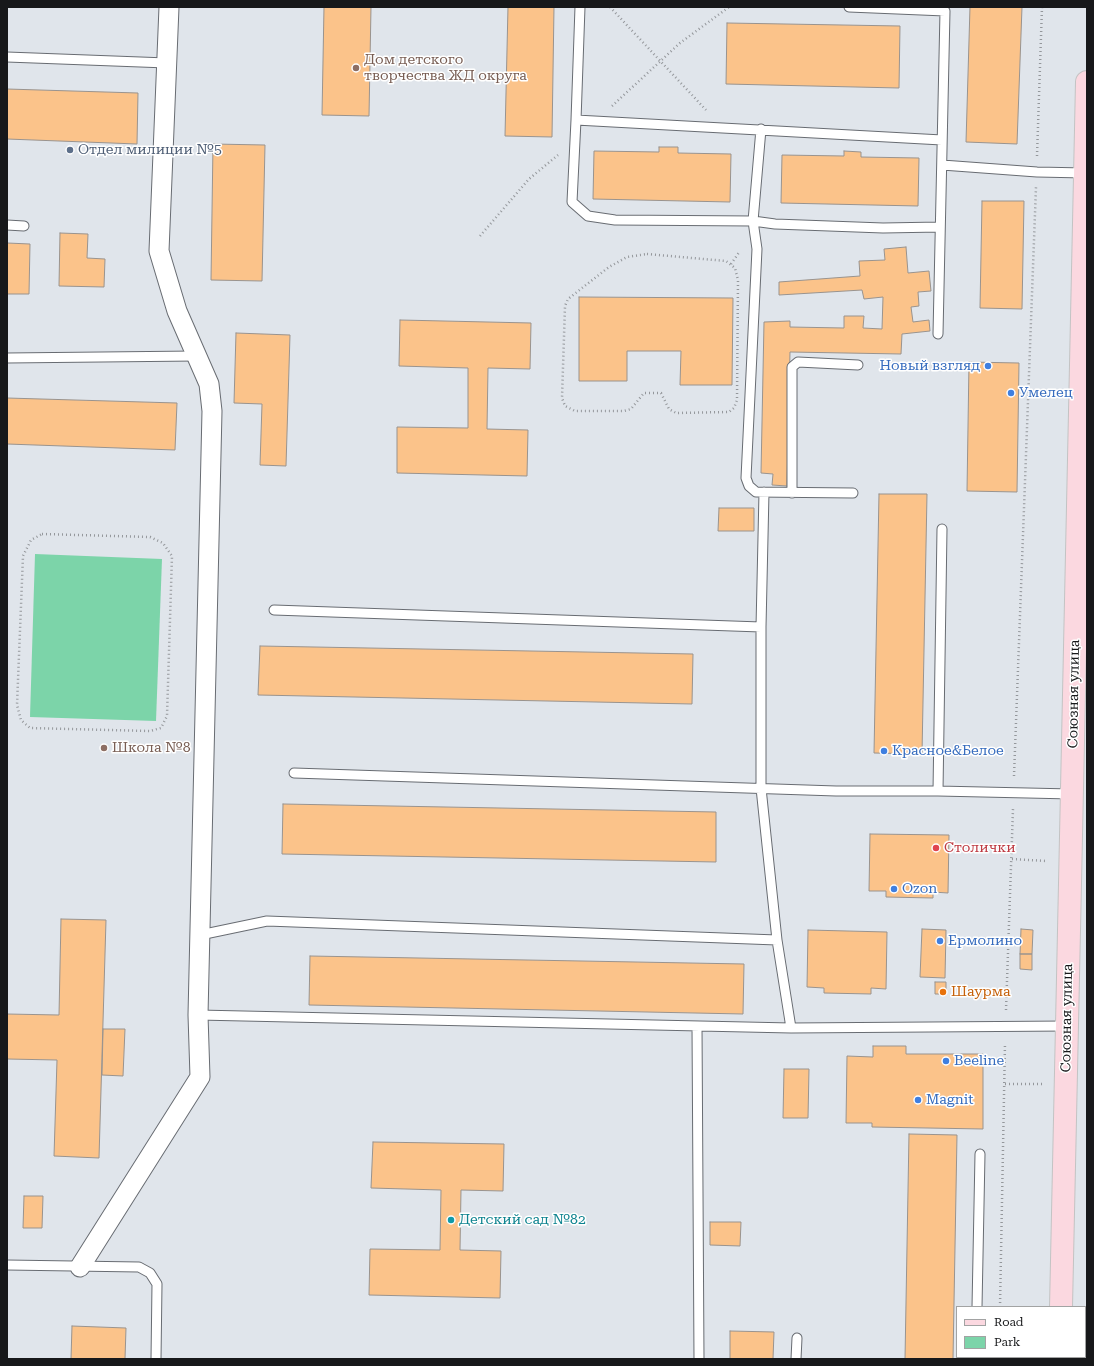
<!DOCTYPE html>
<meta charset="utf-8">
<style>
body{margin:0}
#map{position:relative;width:1094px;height:1366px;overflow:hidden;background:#e0e5eb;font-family:"Roboto Serif",serif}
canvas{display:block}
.frame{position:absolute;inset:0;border:8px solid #17181a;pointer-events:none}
.legend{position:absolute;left:956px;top:1306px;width:130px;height:52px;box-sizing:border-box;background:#fff;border:1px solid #a2a3a3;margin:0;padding:5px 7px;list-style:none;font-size:12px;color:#17181a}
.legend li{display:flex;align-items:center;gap:8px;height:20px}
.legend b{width:20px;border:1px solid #a2a3a3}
</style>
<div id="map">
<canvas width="1094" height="1366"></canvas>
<div class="frame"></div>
<ul class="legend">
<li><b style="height:5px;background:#fbd8e0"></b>Road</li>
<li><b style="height:11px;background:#7cd4a9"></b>Park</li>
</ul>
</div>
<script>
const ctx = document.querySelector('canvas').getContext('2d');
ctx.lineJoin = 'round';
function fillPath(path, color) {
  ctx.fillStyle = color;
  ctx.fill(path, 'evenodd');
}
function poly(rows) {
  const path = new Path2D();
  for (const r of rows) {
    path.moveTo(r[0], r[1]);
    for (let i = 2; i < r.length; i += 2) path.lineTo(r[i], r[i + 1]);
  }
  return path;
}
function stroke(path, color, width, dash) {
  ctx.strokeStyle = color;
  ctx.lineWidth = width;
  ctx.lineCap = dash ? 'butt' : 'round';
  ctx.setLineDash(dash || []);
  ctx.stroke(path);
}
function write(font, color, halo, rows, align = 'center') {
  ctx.font = font + ' "Roboto Serif",serif';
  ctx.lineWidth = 3;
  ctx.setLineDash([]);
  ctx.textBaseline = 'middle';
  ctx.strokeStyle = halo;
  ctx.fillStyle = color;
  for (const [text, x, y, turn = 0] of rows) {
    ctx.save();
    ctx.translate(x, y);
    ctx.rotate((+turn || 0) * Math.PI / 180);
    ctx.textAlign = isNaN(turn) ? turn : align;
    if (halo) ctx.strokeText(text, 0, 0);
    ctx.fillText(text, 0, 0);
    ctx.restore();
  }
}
fillPath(poly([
 [35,554,162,559,156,721,30,717]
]), '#7cd4a9');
const building = poly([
 [324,7,371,7,369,116,322,115,324,7],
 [508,7,554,7,552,137,505,136,508,7],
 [970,7,1022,7,1017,144,966,142,970,7],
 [727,23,900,26,899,88,726,84,727,23],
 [7,89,138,93,137,144,7,139,7,89],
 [213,144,265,145,262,281,211,280,213,144],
 [659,147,678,147,678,153,731,154,730,202,593,199,594,151,659,152,659,147],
 [844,151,861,152,861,157,919,158,918,206,781,203,782,155,844,156,844,151],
 [982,201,1024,201,1022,309,980,308,982,201],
 [60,233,88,234,87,258,105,259,104,287,59,286,60,233],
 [7,243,30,244,29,294,7,294,7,243],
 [906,247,908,273,929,271,931,291,918,292,919,306,911,307,913,322,929,320,930,331,902,334,901,354,790,352,787,486,772,485,773,474,761,473,764,322,790,321,790,327,844,328,844,316,864,316,863,328,882,329,883,297,864,299,862,290,779,295,779,282,860,276,859,261,885,260,884,249,906,247],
 [579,297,733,298,732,385,680,385,681,351,627,351,627,381,579,381,579,297],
 [400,320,531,323,530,369,488,368,487,429,528,430,527,476,397,473,397,427,468,428,468,368,399,366,400,320],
 [236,333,290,335,286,466,260,465,262,404,234,403,236,333],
 [969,362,1019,363,1017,492,967,491,969,362],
 [7,398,177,403,175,450,7,444,7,398],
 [879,494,927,494,922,754,874,753,879,494],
 [719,508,754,508,754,531,718,531,719,508],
 [260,646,693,654,692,704,258,695,260,646],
 [283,804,716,812,716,862,282,854,283,804],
 [870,834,949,835,948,893,933,892,933,898,886,897,886,891,869,891,870,834],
 [61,919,106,920,99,1158,54,1156,57,1060,7,1059,7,1014,59,1015,61,919],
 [922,929,946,930,945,978,920,977,922,929],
 [1021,929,1033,930,1032,954,1020,954,1021,929],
 [808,930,887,932,886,989,871,988,871,994,824,993,824,988,807,987,808,930],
 [1020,954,1032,954,1032,970,1020,969,1020,954],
 [310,956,744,964,743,1014,309,1005,310,956],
 [935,982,946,982,946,994,935,994,935,982],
 [103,1029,125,1029,123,1076,102,1075,103,1029],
 [873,1046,906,1046,906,1054,983,1054,983,1129,872,1127,872,1123,846,1123,847,1056,873,1057,873,1046],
 [784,1069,809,1069,808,1118,783,1118,784,1069],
 [909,1134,957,1135,953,1359,905,1359,909,1134],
 [373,1142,504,1144,503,1191,461,1190,460,1250,501,1251,500,1298,369,1295,370,1249,440,1250,441,1190,371,1188,373,1142],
 [24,1196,43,1196,42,1228,23,1228,24,1196],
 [710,1222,741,1222,740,1246,710,1245,710,1222],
 [72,1326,126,1328,125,1359,71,1359,72,1326],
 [730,1331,774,1332,773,1359,730,1359,730,1331]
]);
fillPath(building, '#fbc38a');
stroke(building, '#99938e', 1);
const service = poly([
 [580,7,576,120,942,140],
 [849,7,945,11,938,334],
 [7,57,167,63],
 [576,120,572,202,588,216,615,220,753,221,775,224,883,228,940,227],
 [761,129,753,221,757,249,746,478,749,486,756,492,853,493],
 [942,165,1037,172,1085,173],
 [7,225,24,226],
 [7,358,196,356],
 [792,493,792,367,798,362,858,365],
 [942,529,938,791,1072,794],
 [274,610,761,627,761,788,777,940,791,1028],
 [761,627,764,492],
 [294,773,836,791,938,791],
 [200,935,267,921,777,940],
 [198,1015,791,1028,1067,1026],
 [697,1026,699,1359],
 [7,1265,139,1267,150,1273,157,1284,156,1359],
 [977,1307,980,1154],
 [796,1359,797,1338],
 [976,1359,976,1357]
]);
const minor = poly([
 [80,1267,200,1077,198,1015,212,411,209,384,177,311,159,251,169,7]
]);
const primary = poly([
 [1061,1307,1087,82],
 [1060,1359,1060,1357]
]);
stroke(service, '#686c72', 11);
stroke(minor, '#686c72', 21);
stroke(primary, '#c3c3c3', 24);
stroke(poly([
 [610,7,706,110],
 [612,106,680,43,729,7],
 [1037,156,1042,7],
 [480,236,529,179,558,155],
 [647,254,726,261,735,268,738,280,737,400,734,408,729,412,676,413,669,409,661,393,644,393,631,409,624,411,575,411,565,406,562,398,565,306,568,299,609,267,627,257,647,254],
 [731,264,740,251],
 [42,534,150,537,163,543,172,556,167,716,161,728,150,731,30,728,21,720,17,705,23,556,31,540,42,534],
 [1014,776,1036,187],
 [1012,859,1047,861],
 [1006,1010,1013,809],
 [1005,1084,1043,1084],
 [1000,1307,1005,1043],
 [998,1359,998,1357]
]), '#94979b', 2.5, [1, 3]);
stroke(service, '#fff', 9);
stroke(minor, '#fff', 19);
stroke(primary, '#fbd8e0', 22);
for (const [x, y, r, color] of [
 [356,68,4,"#8d6e63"],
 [70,150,4,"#5c6f8a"],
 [988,366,4,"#3f7fe0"],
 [1011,393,4,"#3f7fe0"],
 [104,748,4,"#8d6e63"],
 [884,751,4,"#3f7fe0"],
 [936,848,4,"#e0444e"],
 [894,889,4,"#3f7fe0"],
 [940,941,4,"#3f7fe0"],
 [943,992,4,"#e8710a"],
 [946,1061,4,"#3f7fe0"],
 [918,1100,4,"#3f7fe0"],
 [451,1220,4,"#0f9aa8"]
]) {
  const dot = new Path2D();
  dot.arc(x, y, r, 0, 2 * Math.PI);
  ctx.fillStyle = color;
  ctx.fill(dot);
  stroke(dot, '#fff', 1.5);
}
write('14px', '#785e54', '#fff', [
 ["Дом детского",364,60],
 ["творчества ЖД округа",364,76],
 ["Школа №8",112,748]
], 'left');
write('14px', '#4e5e75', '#fff', [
 ["Отдел милиции №5",78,150]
], 'left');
write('14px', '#366cbe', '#fff', [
 ["Новый взгляд",980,366,"right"],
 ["Умелец",1019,393],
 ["Красное&Белое",892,751],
 ["Ozon",902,889],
 ["Ермолино",948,941],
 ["Beeline",954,1061],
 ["Magnit",926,1100]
], 'left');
write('14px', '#17181a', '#fff', [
 ["Союзная улица",1074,694,-89],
 ["Союзная улица",1067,1018,-89]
]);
write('14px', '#be3a42', '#fff', [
 ["Столички",944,848]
], 'left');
write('14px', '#c56008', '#fff', [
 ["Шаурма",951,992]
], 'left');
write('14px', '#0d838f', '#fff', [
 ["Детский сад №82",459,1220]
], 'left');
</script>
